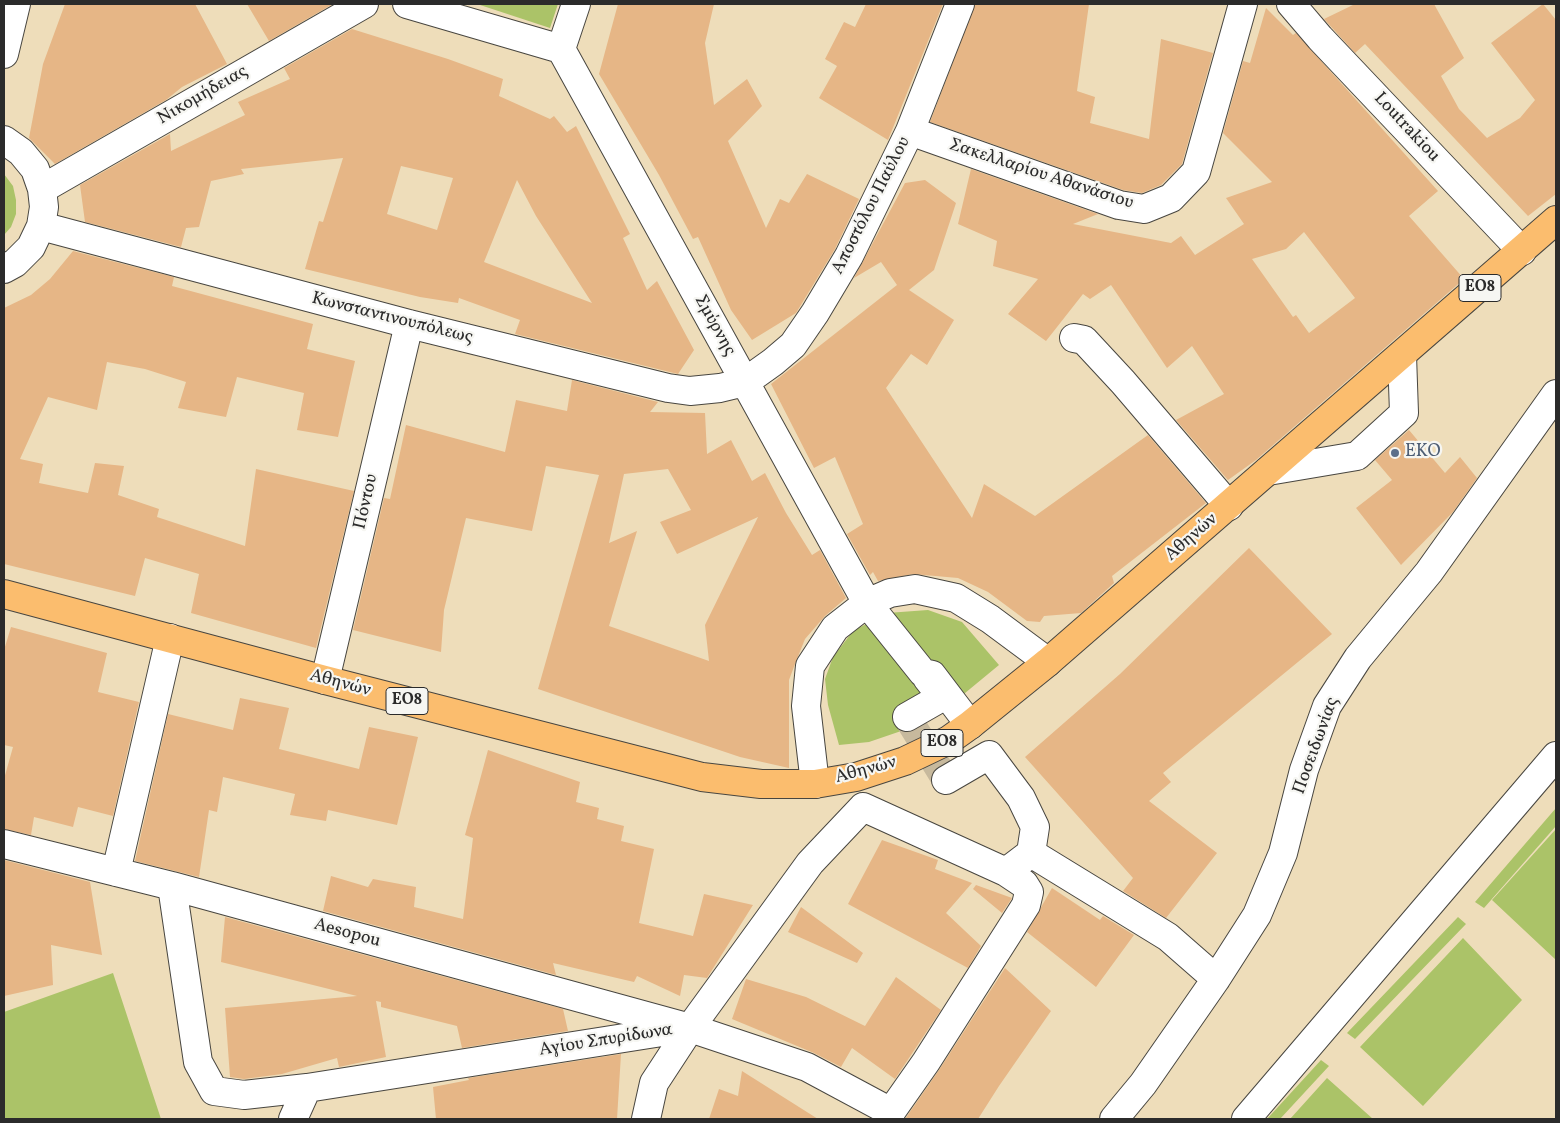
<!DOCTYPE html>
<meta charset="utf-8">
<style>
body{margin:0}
#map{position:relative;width:1560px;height:1123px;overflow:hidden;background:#eeddba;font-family:Vollkorn,serif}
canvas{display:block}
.frame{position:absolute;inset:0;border:5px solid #2b2b2b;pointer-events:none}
</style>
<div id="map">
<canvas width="1560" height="1123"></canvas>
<div class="frame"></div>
</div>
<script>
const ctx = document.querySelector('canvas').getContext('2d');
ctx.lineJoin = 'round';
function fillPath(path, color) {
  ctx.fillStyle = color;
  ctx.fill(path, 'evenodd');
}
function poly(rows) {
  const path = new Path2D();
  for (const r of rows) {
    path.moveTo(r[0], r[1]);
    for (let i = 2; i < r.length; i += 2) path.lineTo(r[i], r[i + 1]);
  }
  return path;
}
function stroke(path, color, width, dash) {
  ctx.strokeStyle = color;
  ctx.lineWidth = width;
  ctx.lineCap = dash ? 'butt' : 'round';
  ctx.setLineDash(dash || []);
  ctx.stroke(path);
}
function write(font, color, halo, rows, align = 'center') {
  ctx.font = font + ' Vollkorn,serif';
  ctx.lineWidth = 4.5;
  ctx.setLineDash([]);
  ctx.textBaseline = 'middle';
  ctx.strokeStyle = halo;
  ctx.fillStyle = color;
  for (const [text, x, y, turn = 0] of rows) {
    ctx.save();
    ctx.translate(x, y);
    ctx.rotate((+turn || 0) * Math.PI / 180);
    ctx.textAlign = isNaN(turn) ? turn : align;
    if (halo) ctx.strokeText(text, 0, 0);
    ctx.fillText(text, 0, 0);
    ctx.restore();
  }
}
fillPath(poly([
 [477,4,558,4,550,28],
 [4,174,13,186,16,200,16,214,11,227,4,235],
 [928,610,962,622,999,665,959,698,907,729,869,742,839,745,828,705,825,679,833,657,853,631,887,613],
 [1556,808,1556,826,1484,908,1475,902],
 [1556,829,1556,960,1492,900],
 [1458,917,1466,924,1355,1039,1347,1033],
 [1463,938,1522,1000,1423,1106,1360,1047],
 [113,973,161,1119,4,1119,4,1012],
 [1321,1060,1329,1066,1280,1119,1267,1119],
 [1327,1078,1373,1119,1290,1119]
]), '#abc368');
fillPath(poly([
 [65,4,195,4,227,64,182,87,166,100,55,164,29,138,43,64],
 [247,4,333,4,269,41],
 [618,4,714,4,705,43,714,105,747,79,762,106,728,141,766,228,780,199,789,203,807,174,859,199,835,249,796,313,752,340,731,310,698,237,693,239,659,175,599,74],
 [866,4,943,4,888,140,819,98,837,66,825,59,844,22,855,27],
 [975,4,1089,4,1077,91,1095,97,1090,123,1149,139,1161,39,1213,53,1182,164,1161,185,1142,193,1123,190,930,122],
 [1355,4,1434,4,1464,58,1441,76,1459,109,1487,138,1520,118,1535,100,1491,43,1543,4,1556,20,1556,194,1528,216,1365,44,1355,53,1324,19],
 [1266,8,1293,35,1296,33,1438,191,1409,216,1464,279,1256,460,1228,480,1176,420,1224,394,1192,346,1167,368,1111,285,1090,299,1083,294,1046,341,1008,314,1038,279,993,266,997,241,958,224,971,169,1098,214,1073,224,1171,243,1181,236,1195,255,1244,224,1226,198,1272,182,1223,133,1243,61,1250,63],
 [1304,232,1355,298,1309,333,1296,315,1293,317,1252,259,1286,249],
 [352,29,448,59,503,79,499,96,550,119,554,116,567,132,576,126,630,234,623,238,647,290,657,281,694,350,678,374,515,334,520,320,459,298,458,303,420,297,305,269,319,221,323,222,343,158,241,169,244,174,211,181,199,227,186,228,181,247,85,222,80,185,170,134,171,151,245,115,238,102,290,79,284,68],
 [401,166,453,178,437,230,387,214],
 [517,180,536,216,592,303,484,262],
 [925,180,956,203,934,270,909,290,954,320,927,365,911,354,886,388,972,518,984,484,1035,516,1148,435,1206,503,1112,576,1114,583,1081,613,1044,616,1040,622,1027,621,988,592,958,578,913,574,878,581,873,572,870,575,847,534,863,524,835,457,814,468,771,384,897,285,881,262,854,278,905,183],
 [73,251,174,277,172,286,313,324,307,349,355,361,338,437,297,430,304,393,237,377,226,417,178,408,186,382,145,369,107,362,97,410,48,397,20,459,43,464,39,483,88,493,95,463,124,466,118,495,159,509,157,517,245,546,256,469,354,491,316,648,191,613,199,574,145,558,135,596,4,564,4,308,31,295,50,279],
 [572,380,658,402,650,412,705,413,707,454,731,440,752,481,765,473,786,513,812,555,820,550,846,598,825,616,805,639,795,664,789,680,789,768,740,757,538,689,599,475,546,466,532,531,466,518,444,610,441,652,353,630,384,498,390,499,406,425,505,452,516,400,567,411],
 [668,469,691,510,660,522,677,554,758,517,705,625,709,661,609,626,637,531,609,543,624,474],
 [1409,430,1445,473,1460,457,1477,478,1453,512,1401,565,1356,508,1392,480,1375,460],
 [1249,548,1332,634,1163,773,1171,782,1149,801,1217,853,1166,918,1123,891,1133,878,1025,757,1120,674],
 [11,627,107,653,98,692,139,702,113,816,78,807,73,827,34,817,31,835,4,829,4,779,13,747,4,745,4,650],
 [240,698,289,708,279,749,359,769,369,727,418,737,397,825,328,810,326,821,290,815,295,794,223,777,217,812,209,810,199,877,135,861,168,714,233,730],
 [488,750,580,782,576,802,599,808,597,819,624,826,621,841,654,849,639,923,693,936,704,894,753,905,707,978,684,975,680,996,637,976,634,982,553,963,556,975,323,911,331,876,368,887,373,879,416,887,414,907,463,919,473,838,465,835],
 [882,840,938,860,935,869,972,883,946,913,981,946,968,968,848,904],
 [4,860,90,882,102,955,51,945,53,985,4,996],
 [976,885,1012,898,1002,913,973,889],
 [1052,888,1100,920,1103,916,1134,935,1096,987,1027,932],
 [801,907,863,953,857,963,788,932],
 [225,917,563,1009,568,1031,462,1048,457,1026,381,1007,381,1002,376,1001,386,1057,339,1067,337,1058,282,1074,244,1079,230,1077,225,1008,357,996,221,962],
 [1005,968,1051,1011,999,1086,978,1119,905,1119,939,1070],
 [896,977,941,1010,895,1079,852,1048,841,1067,814,1053,732,1019,746,979,806,997,865,1026],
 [621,1054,617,1119,436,1119,433,1087,469,1080,468,1078],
 [742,1071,818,1119,709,1119,719,1089,738,1096]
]), '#e6b686');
stroke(poly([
 [907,717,946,780]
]), '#c7b99d', 28, [28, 14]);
const minor = poly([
 [407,4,561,49],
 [1291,4,1320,38,1522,251],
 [561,49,867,603,923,673,932,675,970,725],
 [561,49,576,4],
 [4,54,16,4],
 [910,131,1119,205,1144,209,1171,198,1196,172,1243,4],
 [4,140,21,152,35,169,42,189,44,207,41,226,31,247,15,263,4,269],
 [42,189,364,4],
 [41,226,409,324,668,388,690,391,720,388,745,382,773,362,793,345,815,313,849,256,910,131,960,4],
 [1074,338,1084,340,1123,382,1229,506],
 [1268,471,1357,456,1404,413,1402,355],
 [325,680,409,324],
 [907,717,942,697,927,678],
 [946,780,989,755,1021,798,1035,827,1031,853],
 [815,784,806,706,810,666,835,628,867,603,890,593,915,589,956,598,990,619,1048,662],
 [863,807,1006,872,1024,884,1029,892,1026,905,926,1062,886,1119],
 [4,844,172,886,690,1028,807,1067,891,1112],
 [116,872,170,638],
 [1006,872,1031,853,1168,937,1216,979],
 [172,886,198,1062,214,1091,244,1095,307,1088,681,1029],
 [293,1119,307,1088],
 [646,1119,654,1083,690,1028,810,863,863,807],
 [1114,1119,1143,1084,1216,979,1257,915,1283,853,1304,770,1327,706,1358,658,1429,572,1556,394],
 [1246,1119,1556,756]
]);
const major = poly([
 [4,594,325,680,702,777,761,784,815,784,856,777,905,761,949,740,970,725,1048,662,1556,220]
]);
stroke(minor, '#484640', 30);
stroke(major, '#484640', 30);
stroke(minor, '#fff', 28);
stroke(major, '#fbbd6e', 28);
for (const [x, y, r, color] of [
 [1395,453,5,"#5c6f8a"]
]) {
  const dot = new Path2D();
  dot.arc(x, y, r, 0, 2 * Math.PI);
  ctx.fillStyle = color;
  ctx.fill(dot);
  stroke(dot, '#f6f6f2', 2);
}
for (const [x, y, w] of [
 [1480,288,42],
 [407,701,42],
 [942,743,42]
]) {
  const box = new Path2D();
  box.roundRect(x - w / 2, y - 13.5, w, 27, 4);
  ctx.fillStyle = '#f6f6f2';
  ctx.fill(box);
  stroke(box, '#2b2b2b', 1);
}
write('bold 16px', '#2b2b2b', null, [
 ["ΕΟ8",1480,288],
 ["ΕΟ8",407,701],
 ["ΕΟ8",942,743]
]);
write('18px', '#2b2b2b', '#f6f6f2', [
 ["Νικομήδειας",203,96,-30],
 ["Loutrakiou",1406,128,47],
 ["Σακελλαρίου Αθανάσιου",1041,175,18],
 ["Αποστόλου Παύλου",872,206,-63],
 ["Κωνσταντινουπόλεως",392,319,14],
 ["Σμύρνης",714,326,61],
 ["Πόντου",367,502,-77],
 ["Αθηνών",1192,538,-41],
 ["Αθηνών",340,684,15],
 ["Ποσειδωνίας",1317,746,-70],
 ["Αθηνών",866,771,-15],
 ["Aesopou",347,934,15],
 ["Αγίου Σπυρίδωνα",606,1041,-9]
]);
write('18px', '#4e5e75', '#f6f6f2', [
 ["EKO",1405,453]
], 'left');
</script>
